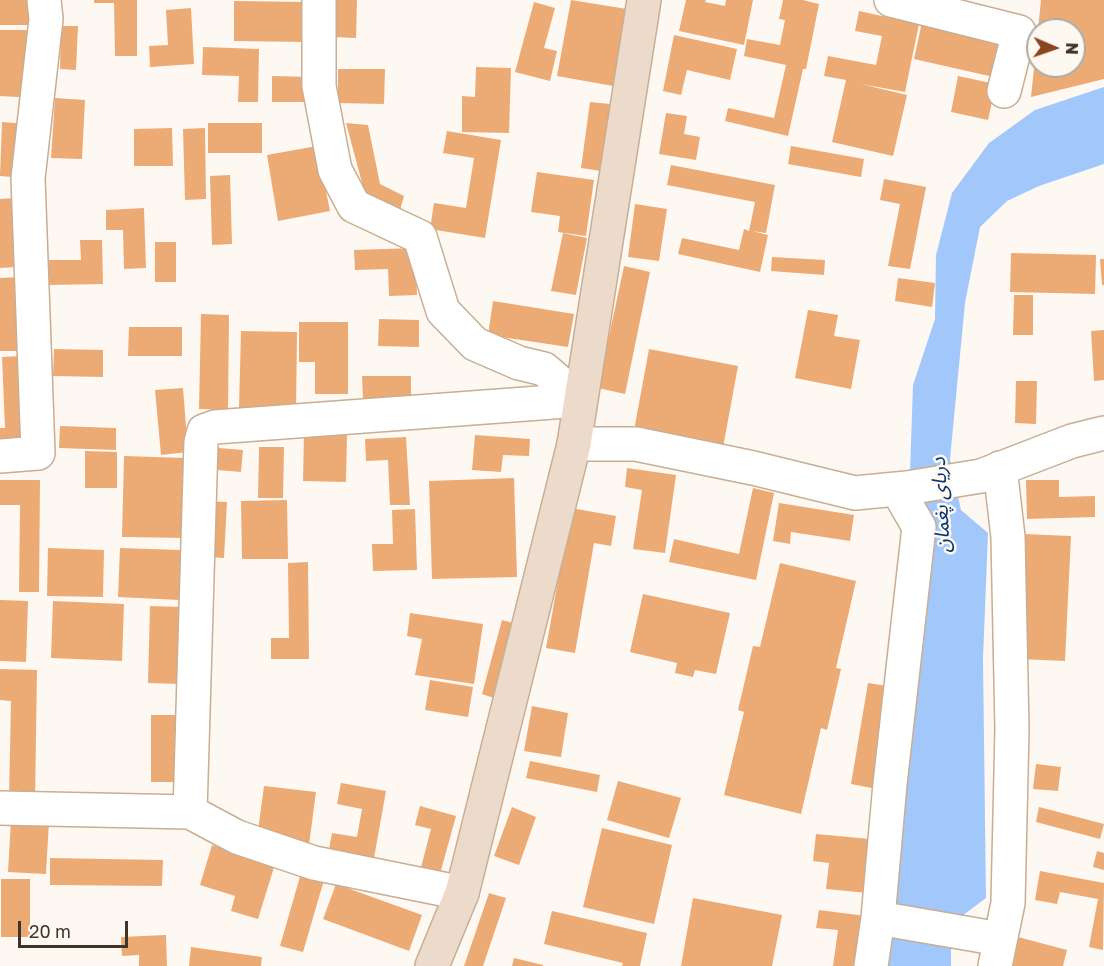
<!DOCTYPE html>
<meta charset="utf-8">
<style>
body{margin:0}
#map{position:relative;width:1104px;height:966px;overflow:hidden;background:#fdf8f2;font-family:"Golos Text",sans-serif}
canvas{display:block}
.north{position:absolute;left:1026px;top:18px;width:60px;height:60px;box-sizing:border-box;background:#fdf8f2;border:2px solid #b1aaa2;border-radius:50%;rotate:92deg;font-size:16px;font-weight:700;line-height:24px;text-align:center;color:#3e3429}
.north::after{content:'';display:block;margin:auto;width:21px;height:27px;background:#8b451e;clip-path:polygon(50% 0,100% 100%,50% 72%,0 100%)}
.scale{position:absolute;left:18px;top:921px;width:110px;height:27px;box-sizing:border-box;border:3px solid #3e3429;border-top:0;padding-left:8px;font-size:18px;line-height:21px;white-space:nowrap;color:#3e3429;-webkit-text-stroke:4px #fdf8f2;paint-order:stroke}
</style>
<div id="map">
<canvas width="1104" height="966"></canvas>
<div class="north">N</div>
<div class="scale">20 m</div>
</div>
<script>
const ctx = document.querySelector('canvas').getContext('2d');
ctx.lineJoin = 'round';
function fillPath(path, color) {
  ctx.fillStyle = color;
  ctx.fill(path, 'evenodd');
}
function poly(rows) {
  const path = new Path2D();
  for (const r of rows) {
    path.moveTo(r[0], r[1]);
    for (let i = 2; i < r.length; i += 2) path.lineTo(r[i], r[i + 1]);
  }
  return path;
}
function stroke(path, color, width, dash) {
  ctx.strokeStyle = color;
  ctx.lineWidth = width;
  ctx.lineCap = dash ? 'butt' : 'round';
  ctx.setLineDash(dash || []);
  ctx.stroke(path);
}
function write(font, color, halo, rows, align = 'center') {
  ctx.font = font + ' "Golos Text","Noto Sans Arabic",sans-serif';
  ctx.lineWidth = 5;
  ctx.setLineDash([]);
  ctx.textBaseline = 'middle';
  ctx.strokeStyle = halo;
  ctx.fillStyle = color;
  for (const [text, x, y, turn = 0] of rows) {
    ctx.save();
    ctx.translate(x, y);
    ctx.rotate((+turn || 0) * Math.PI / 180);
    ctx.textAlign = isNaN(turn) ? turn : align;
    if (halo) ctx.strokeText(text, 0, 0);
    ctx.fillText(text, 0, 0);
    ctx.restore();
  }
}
fillPath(poly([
 [1104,87,1104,164,1039,186,1007,201,980,227,965,303,950,459,961,510,988,533,983,659,986,898,958,919,951,946,951,966,871,966,910,473,913,385,935,319,936,255,952,193,989,143,1035,110]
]), '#a2c8fb');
fillPath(poly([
 [0,0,35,0,35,25,0,25],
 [94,0,137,0,137,56,115,56,114,3,94,3],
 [334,0,357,0,356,38,333,37],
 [571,0,633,10,619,87,557,76],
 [686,0,706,0,705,2,725,6,726,0,753,0,744,45,679,31],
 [783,0,803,0,819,4,806,69,803,69,788,136,725,121,728,108,774,118,786,65,744,56,747,39,780,45,785,20,779,19],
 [1041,0,1104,0,1104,79,1031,97,1036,49,1038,49,1038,66,1074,66,1074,30,1038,30],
 [234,1,307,2,306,42,234,41],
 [534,2,555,8,544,48,557,51,550,81,515,72],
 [191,8,194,64,150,67,149,46,168,45,166,10],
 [859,11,919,24,905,92,861,84,907,95,893,156,832,142,846,80,824,76,828,56,876,65,882,36,855,31],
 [922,22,1006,41,998,78,914,59],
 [61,26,78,26,76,70,60,69],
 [0,30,36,30,35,98,0,96],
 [674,35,737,49,730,80,687,70,681,95,663,91],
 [203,47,259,49,258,102,238,102,239,76,202,75],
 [476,67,511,68,509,133,462,132,462,96,475,97],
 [338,69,385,69,384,104,338,103],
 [272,76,312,77,312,102,272,102],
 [958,76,996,84,988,120,951,112],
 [55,98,85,100,82,159,51,158],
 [590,102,610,104,601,171,581,168],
 [666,113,687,116,684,134,700,137,696,160,659,154],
 [2,122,28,124,25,178,0,176],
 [208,123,262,123,262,153,208,153],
 [346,123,368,125,380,184,404,196,399,214,365,194],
 [172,128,173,166,134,166,134,129],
 [205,128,206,199,185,200,183,129],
 [447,131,501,140,485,238,430,229,434,203,466,208,474,158,443,153],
 [317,146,330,211,278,221,267,155],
 [791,146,864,159,861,177,788,164],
 [671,165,775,185,766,233,752,231,768,235,760,272,678,254,682,238,739,250,744,229,749,231,755,202,667,185],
 [537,172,594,180,586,236,558,232,560,216,531,212],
 [230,175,232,244,212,245,210,176],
 [884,179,926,187,910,269,888,266,900,204,880,200],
 [15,198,18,267,0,268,0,199],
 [635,204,667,209,659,261,628,257],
 [144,208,146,268,124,269,123,230,106,230,106,210],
 [563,233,587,238,576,295,551,291],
 [80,240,102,240,103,284,48,285,48,260,81,260],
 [155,242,176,242,176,282,155,282],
 [415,248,417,295,389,296,388,269,355,270,354,250],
 [1011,253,1096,255,1095,294,1010,292],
 [772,257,825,260,824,275,771,271],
 [1100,259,1104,259,1104,285,1102,285],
 [624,266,650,272,625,394,598,388],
 [20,277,21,351,0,351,0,278],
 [898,278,935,283,932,307,895,301],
 [1014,295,1033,295,1033,335,1013,335],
 [493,301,574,314,568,347,488,335],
 [808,310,838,315,834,336,860,340,851,389,795,378],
 [201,314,229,315,228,410,199,409],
 [379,319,419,320,419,347,378,346],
 [299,322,348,322,348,394,315,394,315,362,299,362],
 [129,327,182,327,182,356,128,356],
 [1104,330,1104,380,1094,381,1091,331],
 [241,331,297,332,296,410,239,409],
 [54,349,103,350,103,377,53,376],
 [649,349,738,366,722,453,633,436],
 [22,356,24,445,0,446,0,428,5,428,2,357],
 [362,376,411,376,411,400,363,400],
 [1016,381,1037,381,1036,424,1015,423],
 [183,388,188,452,161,455,155,390],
 [60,426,116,428,116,450,59,448],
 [304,432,347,434,346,482,303,481],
 [475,435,530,439,529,456,503,455,501,472,472,470],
 [406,437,410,505,390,505,388,460,366,461,365,439],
 [207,447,243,450,241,472,205,469],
 [259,447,284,447,283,498,258,498],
 [85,451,117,452,117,488,85,488],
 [124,456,186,458,185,538,122,537],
 [627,468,676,475,665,553,633,549,642,490,625,487],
 [514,478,517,577,432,579,429,481],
 [0,480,40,480,39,592,19,592,20,505,0,505],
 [1026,480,1059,480,1059,497,1095,496,1095,517,1027,519],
 [753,488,774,493,756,580,669,562,674,539,739,554],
 [287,500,288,559,242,559,241,501],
 [203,501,227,502,224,558,199,556],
 [779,503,854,515,850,541,791,532,790,544,773,541],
 [571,508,616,516,611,546,594,543,575,653,546,648],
 [415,509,417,570,373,571,372,544,393,544,392,510],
 [1024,534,1071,536,1065,661,1018,659],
 [48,548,104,550,103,597,47,596],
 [120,548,181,550,180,600,118,597],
 [308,562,309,659,271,659,271,638,289,638,288,563],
 [780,563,856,581,836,668,841,669,827,730,821,728,801,814,724,795,744,712,738,710,753,646,760,647],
 [643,594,730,613,716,674,695,670,693,677,675,673,677,663,630,652],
 [0,600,28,601,26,662,0,661],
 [53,601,124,604,122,661,51,658],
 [150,606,183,607,180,684,148,683],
 [410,613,483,624,474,684,415,675,422,639,407,636],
 [502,620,520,625,500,700,482,694],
 [0,669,37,670,35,800,9,799,11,701,0,700],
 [430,680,473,687,468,717,425,710],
 [868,683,894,687,877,789,851,784],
 [532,706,568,713,561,757,524,751],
 [151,715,179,715,178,782,151,782],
 [530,761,600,775,597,792,526,778],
 [1036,764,1061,767,1058,791,1033,789],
 [618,781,681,798,669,838,607,820],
 [341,783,386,791,374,858,329,850,332,833,357,837,362,809,337,804],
 [264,786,316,792,309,845,257,838],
 [420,806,456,816,438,881,419,875,431,829,415,825],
 [512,807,536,817,519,865,494,856],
 [1039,807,1104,824,1100,839,1036,822],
 [11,820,49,821,46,874,8,872],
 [602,828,672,845,654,924,583,907],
 [816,834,881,840,868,893,826,889,829,863,813,861],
 [212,845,275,864,258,919,231,911,235,896,200,885],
 [1097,851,1104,853,1104,870,1093,867],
 [50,858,163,860,162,886,50,885],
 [1040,871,1104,883,1103,950,1089,947,1098,899,1060,892,1057,904,1035,900],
 [301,873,324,880,303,952,280,946],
 [1,879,30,879,30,937,1,937],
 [336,884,422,915,409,951,323,919],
 [489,893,506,898,483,966,464,966],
 [693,898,782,915,772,966,681,966],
 [819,910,866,916,860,966,833,966,838,930,816,928],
 [552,911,647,933,640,966,622,966,623,963,544,944],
 [166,935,167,966,139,966,139,955,122,956,121,937],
 [1018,937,1067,950,1063,966,1010,966],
 [191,947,262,957,261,966,189,966],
 [514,958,543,965,543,966,512,966]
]), '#ecaa75');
const street = poly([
 [319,0,319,86,335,170,354,206,420,237,443,311,475,344,519,363,544,369,580,400],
 [891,0,1019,32,1004,91],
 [574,444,636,444,753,468,855,493,907,488,981,476,1072,441,1104,433],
 [0,456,38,453,28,178,46,19,44,0],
 [0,808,190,812,237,837,314,863,462,893],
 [190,812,201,442,204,431,215,427,580,400],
 [878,918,1000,939],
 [871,966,878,918,890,784,919,527,897,489],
 [995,966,1008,903,1012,729,1008,537,1000,468]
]);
const secondary = poly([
 [432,966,462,893,574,444,644,0]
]);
stroke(street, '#c8ae92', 36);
stroke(secondary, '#c8ae92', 36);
stroke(street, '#fff', 33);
stroke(secondary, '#ecdaca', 33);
write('italic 20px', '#09366e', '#fdf8f2', [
 ["دریای پغمان",941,505,-93]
]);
</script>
